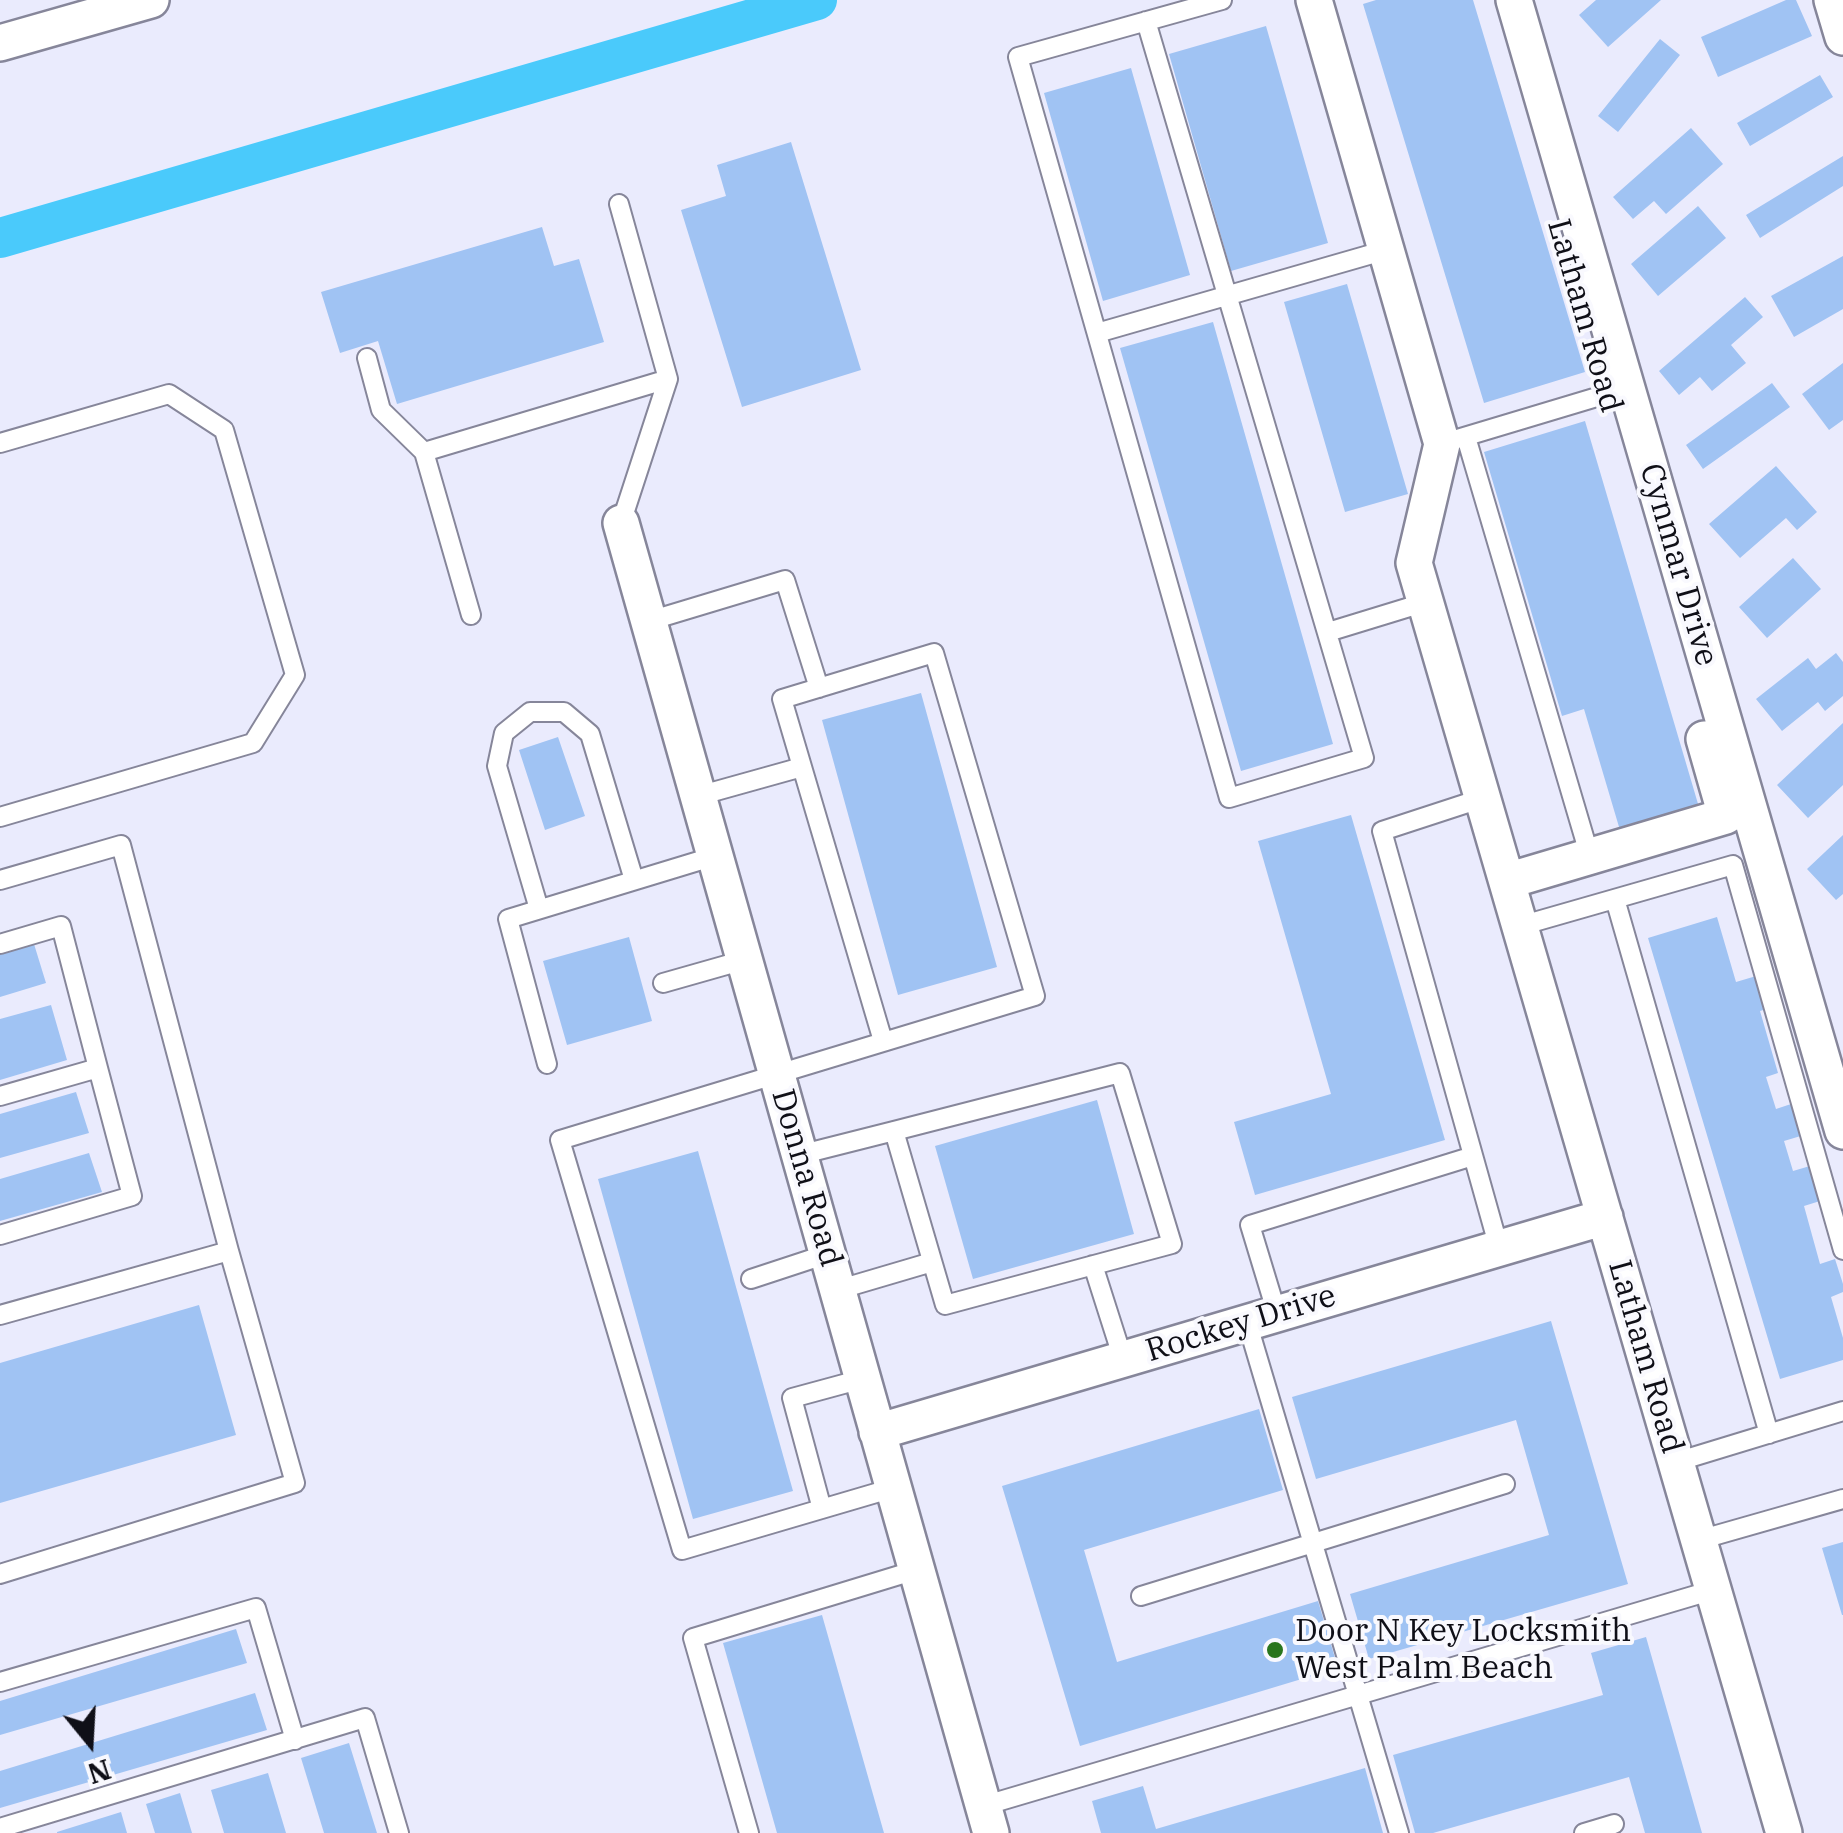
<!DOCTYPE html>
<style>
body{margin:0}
#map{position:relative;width:1843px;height:1833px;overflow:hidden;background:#eaebfd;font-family:"IBM Plex Serif",serif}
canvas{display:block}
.north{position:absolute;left:40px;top:1693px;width:100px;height:100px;-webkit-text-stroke:8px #f9f9fe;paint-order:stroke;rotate:162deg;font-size:28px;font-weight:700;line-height:40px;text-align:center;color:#0f0f17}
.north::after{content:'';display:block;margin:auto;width:35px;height:45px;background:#0f0f17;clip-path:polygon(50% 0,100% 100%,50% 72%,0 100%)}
</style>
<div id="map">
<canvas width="1843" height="1833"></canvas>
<div class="north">N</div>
</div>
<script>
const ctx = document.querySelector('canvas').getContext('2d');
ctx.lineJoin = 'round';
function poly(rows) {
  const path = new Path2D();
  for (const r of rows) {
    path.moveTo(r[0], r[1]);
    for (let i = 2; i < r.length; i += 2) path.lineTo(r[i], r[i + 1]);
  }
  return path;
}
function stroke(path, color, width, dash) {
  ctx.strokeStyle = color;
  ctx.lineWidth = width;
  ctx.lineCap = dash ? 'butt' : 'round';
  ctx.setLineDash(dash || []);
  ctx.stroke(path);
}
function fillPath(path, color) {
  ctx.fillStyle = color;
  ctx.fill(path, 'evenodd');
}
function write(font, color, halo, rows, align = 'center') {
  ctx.font = font + ' "IBM Plex Serif",serif';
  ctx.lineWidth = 8;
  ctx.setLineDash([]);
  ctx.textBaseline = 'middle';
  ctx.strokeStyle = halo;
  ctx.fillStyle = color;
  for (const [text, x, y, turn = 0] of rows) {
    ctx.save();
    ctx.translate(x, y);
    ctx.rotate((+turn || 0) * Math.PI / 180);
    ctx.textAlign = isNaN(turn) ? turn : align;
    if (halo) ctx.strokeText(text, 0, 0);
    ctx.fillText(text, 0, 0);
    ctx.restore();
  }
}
stroke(poly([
 [0,238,817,0]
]), '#4acafb', 40);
fillPath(poly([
 [1376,0,1473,0,1585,372,1484,403,1363,4],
 [1596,0,1661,0,1608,47,1579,15],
 [1786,0,1796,0,1812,36,1718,77,1701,37],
 [1266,26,1328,243,1231,271,1169,54],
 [1660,39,1680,55,1618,132,1598,116],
 [1131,68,1190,275,1103,301,1044,93],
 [1820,75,1833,97,1750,146,1737,123],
 [1691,128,1723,164,1666,214,1654,201,1633,219,1613,197],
 [791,142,861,370,742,407,681,210,726,196,717,165],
 [1843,156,1843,186,1760,238,1746,215],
 [1698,206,1726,238,1658,296,1631,264],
 [542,227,554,266,579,259,604,342,397,404,378,341,340,353,321,292],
 [1843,256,1843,309,1794,337,1771,296],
 [1347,284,1408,494,1345,512,1284,302],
 [1745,297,1763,317,1731,345,1746,363,1712,391,1700,377,1679,395,1659,371],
 [1213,322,1333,744,1241,771,1120,348],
 [1843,363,1843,420,1829,430,1802,394],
 [1772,383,1790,407,1703,469,1686,445],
 [1585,421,1701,814,1622,837,1584,709,1562,716,1484,452],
 [1776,466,1817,512,1797,530,1786,518,1740,558,1709,524],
 [1793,558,1821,589,1767,638,1739,607],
 [1836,653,1843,662,1843,696,1825,711,1818,702,1782,731,1756,699,1808,658,1816,669],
 [921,693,997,967,898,995,822,720],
 [1843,723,1843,785,1808,818,1777,785],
 [558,737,585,816,545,830,519,750],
 [1351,815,1445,1140,1255,1195,1234,1122,1331,1094,1258,841],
 [1843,835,1843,894,1836,900,1807,869],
 [1717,917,1736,982,1763,974,1773,1007,1760,1011,1778,1073,1766,1077,1776,1109,1794,1103,1804,1135,1784,1141,1793,1171,1810,1166,1820,1201,1804,1206,1820,1264,1835,1259,1843,1284,1843,1292,1831,1297,1843,1338,1843,1360,1780,1379,1648,938],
 [629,937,652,1021,567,1045,543,961],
 [34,944,46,983,0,997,0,954],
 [51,1005,67,1060,0,1080,0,1019],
 [76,1092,89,1133,0,1158,0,1114],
 [1097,1100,1134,1234,973,1279,935,1146],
 [698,1151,793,1491,693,1519,598,1179],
 [89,1153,102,1192,0,1221,0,1179],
 [199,1305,236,1435,0,1503,0,1363],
 [1551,1321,1628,1584,1369,1659,1350,1594,1549,1535,1516,1420,1316,1479,1292,1397],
 [1259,1409,1283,1490,1084,1550,1117,1662,1318,1601,1338,1668,1080,1746,1002,1486],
 [1843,1542,1843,1615,1842,1615,1822,1548],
 [822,1615,884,1833,777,1833,723,1643],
 [236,1629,247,1663,0,1735,0,1701],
 [1646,1637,1702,1833,1645,1833,1629,1777,1433,1833,1415,1833,1393,1755,1603,1695,1591,1653],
 [255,1693,267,1730,0,1808,0,1771],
 [349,1743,377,1833,324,1833,301,1758],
 [1365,1768,1383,1833,1101,1833,1092,1801,1143,1786,1156,1829],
 [268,1773,286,1833,224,1833,211,1790],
 [180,1793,192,1833,155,1833,146,1804],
 [121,1812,127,1833,57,1833,57,1832]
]), '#a0c3f3');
const lane = poly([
 [1146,21,1364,758,1229,798,1018,57,1222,0],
 [619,204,668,379,621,523],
 [1097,333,1386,250],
 [367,358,381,410,424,452,668,379],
 [1466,437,1590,857],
 [1457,439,1607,394],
 [0,443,169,394,224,430,295,675,253,743,0,817],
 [424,452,471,615],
 [649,621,785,580,819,688],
 [1328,632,1426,602],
 [698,796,802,767],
 [1483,798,1382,831,1499,1248],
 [0,880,121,845,229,1251],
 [1615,899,1769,1434],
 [539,909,497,766,504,733,530,712,564,712,590,734,634,880],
 [1520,926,1733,865,1843,1250],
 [0,944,61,926,98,1068],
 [663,983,744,960],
 [883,1041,782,699,934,653,1035,996,560,1140,682,1550,893,1488],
 [547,1064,508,919,715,856],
 [0,1096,98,1068,132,1196,0,1235],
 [799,1155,894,1131,1120,1073,1172,1244,945,1305,894,1131],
 [1093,1265,1123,1359],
 [751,1279,827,1254],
 [837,1290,932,1262],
 [1277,1314,1250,1225,1473,1156],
 [0,1315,229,1251,295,1483,0,1574],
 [1247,1322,1399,1833],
 [1676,1462,1843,1411],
 [822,1509,792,1398,862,1379],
 [1699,1540,1843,1499],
 [1141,1596,1505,1484],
 [0,1682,256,1608,295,1740],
 [983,1806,1713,1590],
 [0,1828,365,1718,399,1833],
 [749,1833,693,1638,916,1570],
 [1584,1833,1614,1824]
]);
const street = poly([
 [1314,0,1442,444,1414,563,1784,1833],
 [1514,0,1843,1131],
 [1832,0,1843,37],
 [0,43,151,0],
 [621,523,991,1833],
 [1507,881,1726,816,1704,739],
 [877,1432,1605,1217]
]);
stroke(lane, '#86869a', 22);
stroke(street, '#86869a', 40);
stroke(lane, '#fff', 18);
stroke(street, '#fff', 35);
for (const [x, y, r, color] of [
 [1275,1650,10,"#29761d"]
]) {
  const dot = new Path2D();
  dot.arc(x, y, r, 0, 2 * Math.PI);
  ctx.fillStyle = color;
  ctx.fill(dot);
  stroke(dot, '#f9f9fe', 4);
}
write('32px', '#0f0f17', '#f9f9fe', [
 ["Latham Road",1584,316,74],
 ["Cynmar Drive",1678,565,74],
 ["Donna Road",806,1178,74],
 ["Rockey Drive",1241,1324,-17],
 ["Latham Road",1645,1357,74]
]);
write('32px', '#0f0f17', '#f9f9fe', [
 ["Door N Key Locksmith",1295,1632],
 ["West Palm Beach",1295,1669]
], 'left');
</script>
